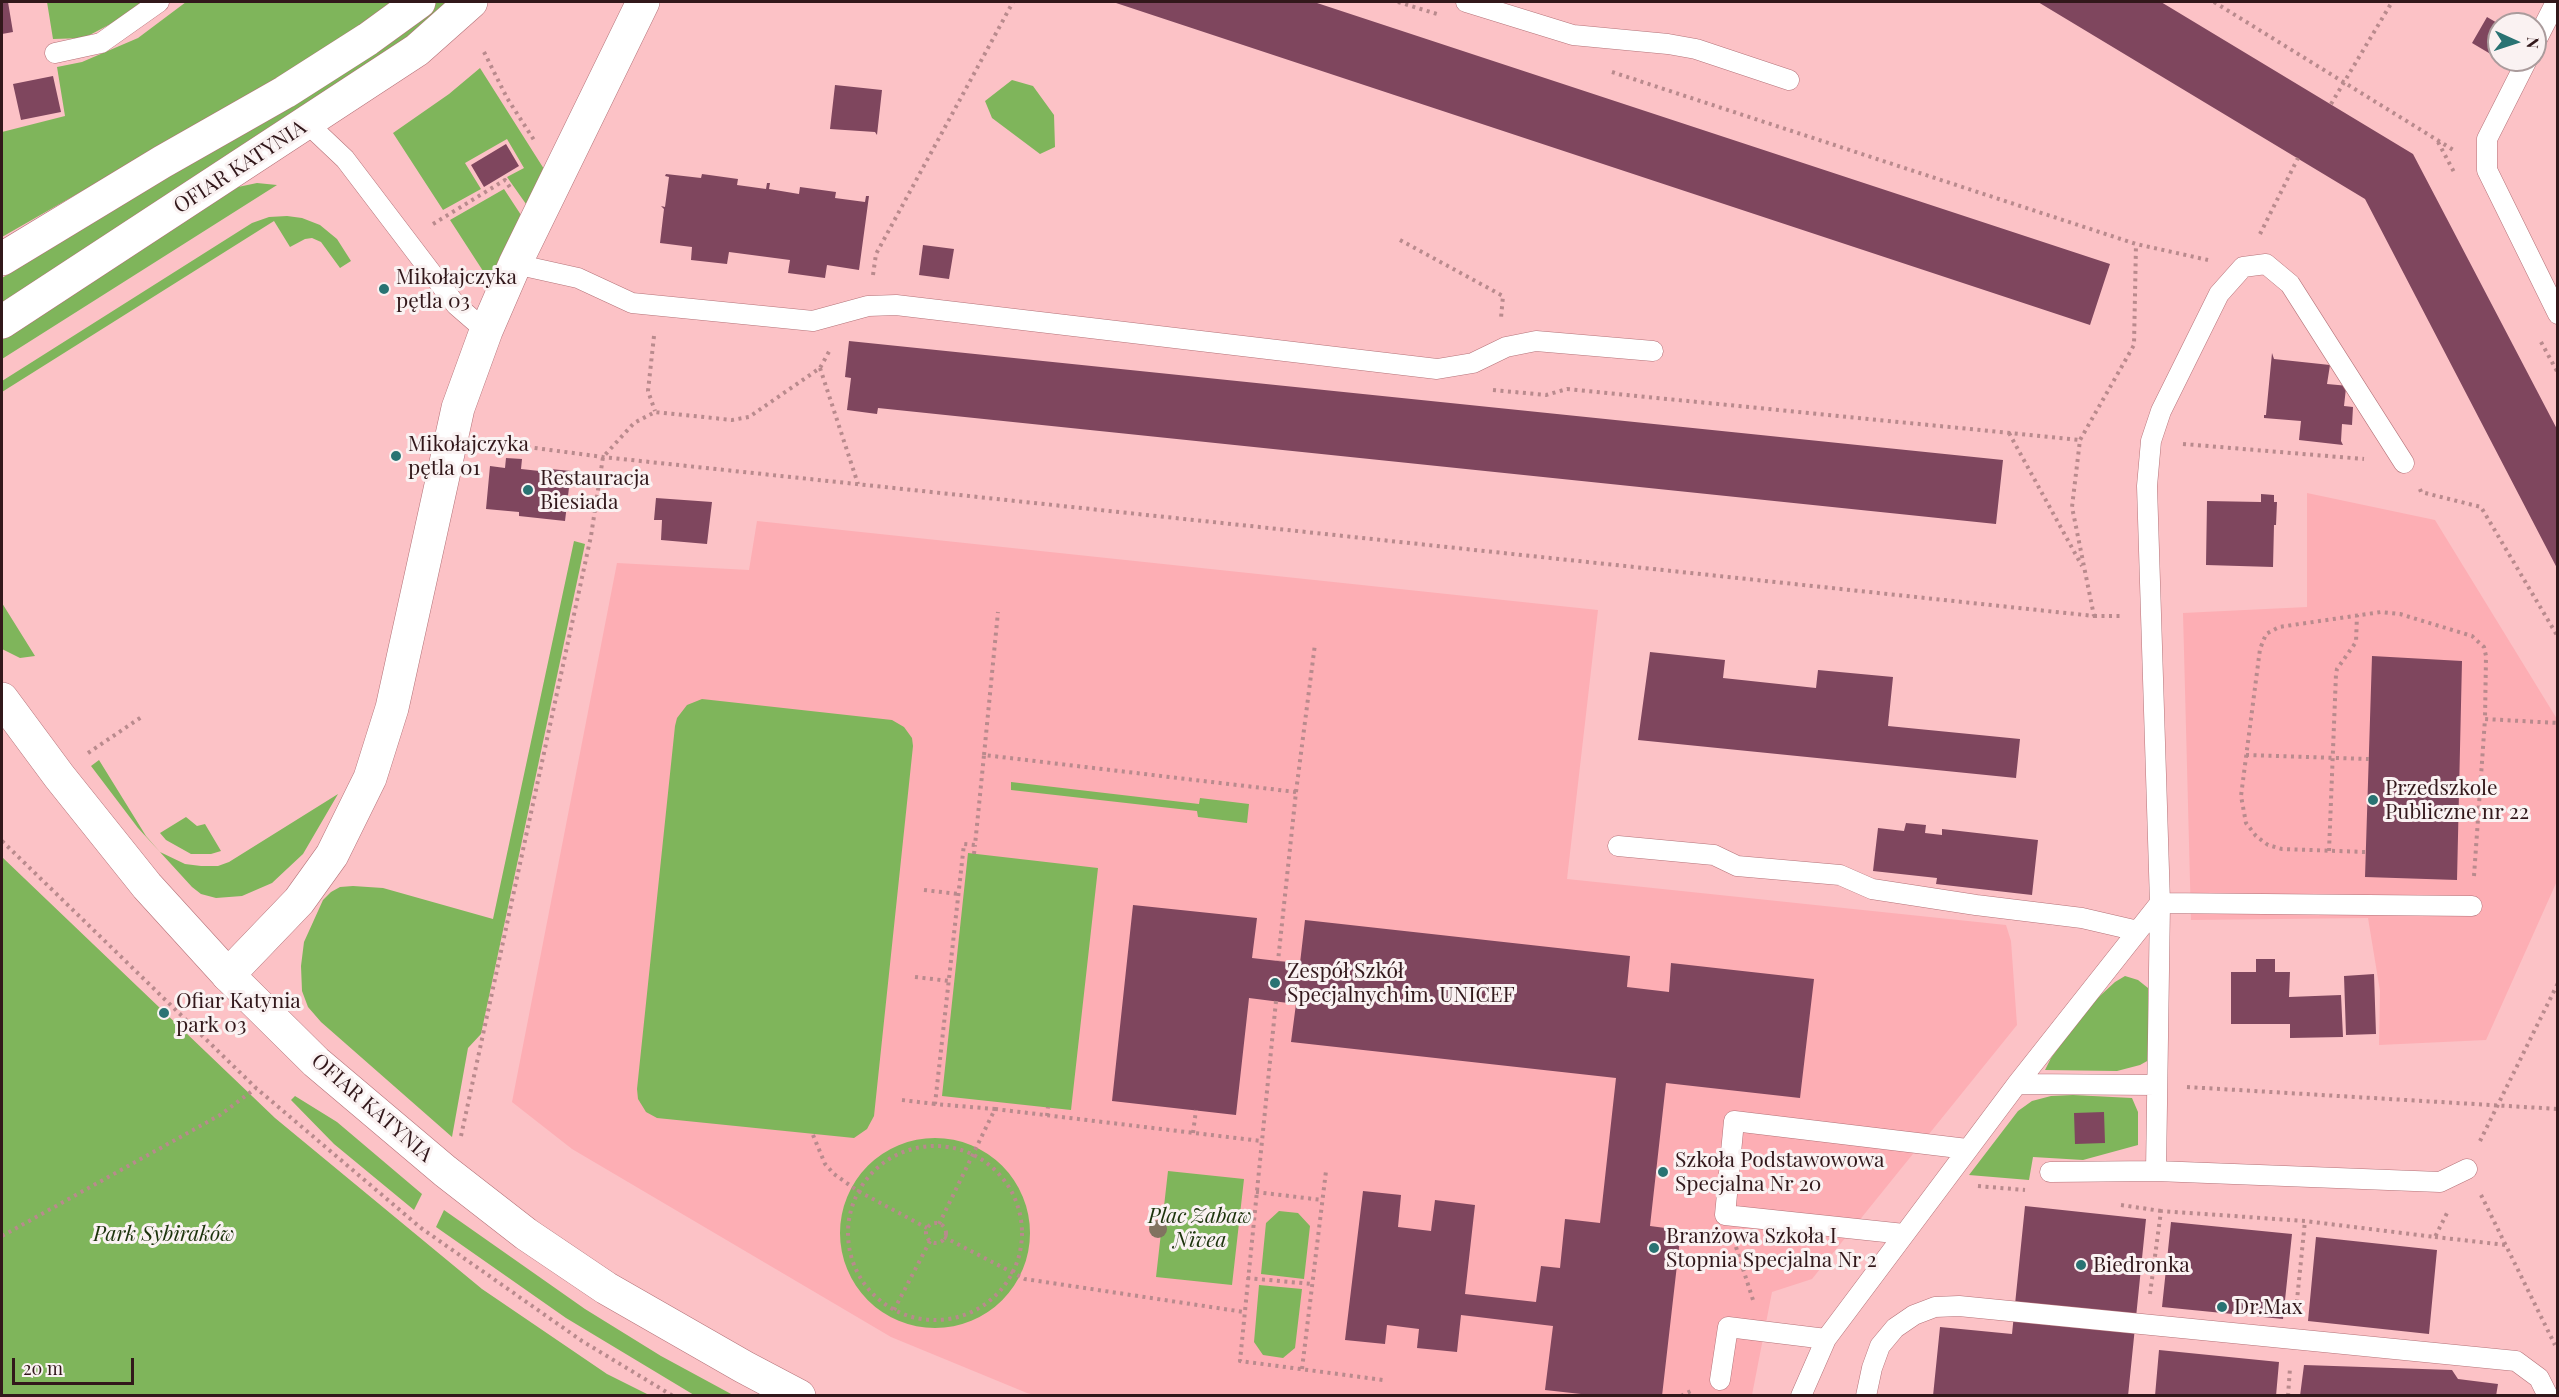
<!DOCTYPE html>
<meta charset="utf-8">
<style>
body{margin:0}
#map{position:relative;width:2559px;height:1397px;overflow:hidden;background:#fcc2c6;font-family:"Playfair Display",serif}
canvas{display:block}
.frame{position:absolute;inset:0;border:3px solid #32181b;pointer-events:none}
.north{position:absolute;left:2487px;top:12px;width:60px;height:60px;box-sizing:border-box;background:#faf2f2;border:2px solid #aa9b9c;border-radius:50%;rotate:93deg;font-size:16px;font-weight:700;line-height:24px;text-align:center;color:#32181b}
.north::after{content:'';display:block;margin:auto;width:21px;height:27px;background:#297373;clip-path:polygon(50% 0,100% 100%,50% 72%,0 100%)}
.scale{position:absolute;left:12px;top:1358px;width:122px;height:27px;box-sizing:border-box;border:3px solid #32181b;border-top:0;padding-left:8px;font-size:18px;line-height:21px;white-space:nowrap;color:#32181b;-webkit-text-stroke:4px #faf2f2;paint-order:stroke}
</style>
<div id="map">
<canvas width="2559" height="1397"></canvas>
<div class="frame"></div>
<div class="north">N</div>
<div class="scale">20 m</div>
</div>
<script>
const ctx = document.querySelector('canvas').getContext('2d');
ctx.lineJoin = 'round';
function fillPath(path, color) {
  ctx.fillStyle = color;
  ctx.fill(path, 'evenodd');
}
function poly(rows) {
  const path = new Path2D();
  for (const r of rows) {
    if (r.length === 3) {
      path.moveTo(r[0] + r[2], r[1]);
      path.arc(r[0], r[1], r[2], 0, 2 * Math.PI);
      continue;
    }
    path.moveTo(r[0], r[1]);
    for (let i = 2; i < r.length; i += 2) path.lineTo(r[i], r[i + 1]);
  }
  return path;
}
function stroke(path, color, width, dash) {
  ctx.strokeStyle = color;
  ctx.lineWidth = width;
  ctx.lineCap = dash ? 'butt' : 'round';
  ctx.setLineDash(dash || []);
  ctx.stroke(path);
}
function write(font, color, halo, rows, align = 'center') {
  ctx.font = font + ' "Playfair Display",serif';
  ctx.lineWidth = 6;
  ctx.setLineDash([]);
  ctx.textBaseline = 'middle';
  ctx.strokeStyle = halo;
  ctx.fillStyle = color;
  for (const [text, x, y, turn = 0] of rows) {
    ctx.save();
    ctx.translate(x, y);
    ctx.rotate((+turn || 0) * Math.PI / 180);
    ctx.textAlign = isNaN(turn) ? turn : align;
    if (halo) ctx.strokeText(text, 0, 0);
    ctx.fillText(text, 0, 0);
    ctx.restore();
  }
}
fillPath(poly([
 [2307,493,2435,520,2557,719,2557,881,2486,1040,2379,1045,2380,991,2368,918,2191,920,2183,613,2307,607],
 [757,521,1598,610,1567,879,2006,925,2011,941,2017,1025,1812,1279,1772,1292,1752,1395,1035,1395,1027,1393,891,1337,572,1149,512,1102,617,563,749,570]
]), '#fdaeb4');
fillPath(poly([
 [47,2,145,2,120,19,84,38,53,39],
 [186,2,400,2,325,52,2,237,2,132,65,116,57,67,82,62,138,38],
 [437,2,456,2,424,30,2,306,2,278,380,46],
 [480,68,544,169,526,204,507,177,524,168,507,139,465,163,481,189,443,210,393,133,449,94],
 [1012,80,1033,86,1054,115,1055,147,1040,154,992,118,985,101],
 [257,183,277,185,2,359,2,336,238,187],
 [504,189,521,215,496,270,487,272,483,271,450,220],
 [287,216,302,218,320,225,337,239,351,261,340,268,321,242,312,238,305,239,290,247,274,221,2,392,2,381,252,223,269,217],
 [574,541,585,544,481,1034,468,1048,452,1137,321,1022,308,1007,302,991,301,966,304,942,323,900,331,892,340,887,353,886,383,888,493,919],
 [2,603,35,656,20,658,2,649],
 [702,699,892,720,904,727,912,738,913,746,874,1116,867,1129,854,1138,657,1118,646,1112,638,1099,637,1089,675,726,677,718,687,705],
 [99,760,146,836,160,852,185,864,201,866,218,866,229,862,338,794,303,854,272,883,242,896,216,898,201,894,192,887,138,828,91,766],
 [1011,782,1199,804,1200,798,1249,804,1247,823,1198,817,1197,811,1011,790],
 [186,817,197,826,205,824,221,851,211,854,191,854,166,840,160,833],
 [968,853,1098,868,1071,1110,942,1096],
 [2,857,275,1118,482,1289,607,1374,649,1395,2,1395],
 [2125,976,2138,980,2148,988,2149,1060,2140,1065,2117,1071,2045,1070,2051,1058,2090,1005,2115,982],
 [2073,1095,2132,1098,2138,1112,2138,1145,2083,1160,2033,1157,2029,1180,1969,1175,2018,1111,2032,1101,2051,1096],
 [295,1096,337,1122,422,1194,414,1210,334,1144,291,1100],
 [935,1233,95],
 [1168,1171,1244,1179,1232,1285,1156,1277],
 [444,1210,585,1309,661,1356,733,1395,694,1395,566,1318,436,1227],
 [1279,1211,1298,1213,1310,1226,1304,1279,1261,1274,1266,1223],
 [1259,1285,1302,1289,1295,1348,1283,1358,1263,1355,1254,1342]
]), '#7fb55b');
fillPath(poly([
 [2,2,8,2,13,32,2,34],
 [1113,2,1314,2,2110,264,2090,325],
 [2038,2,2161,2,2413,154,2558,431,2558,570,2365,199],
 [2487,17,2499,24,2499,59,2472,43],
 [53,76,61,112,21,120,13,84],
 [835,85,882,90,877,135,875,132,830,129],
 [506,144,519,166,484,187,471,165],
 [666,174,701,178,702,174,738,179,737,185,766,189,767,183,770,183,769,189,799,194,800,187,836,192,835,198,865,202,866,196,869,196,859,270,827,265,825,278,788,273,790,260,729,252,727,264,691,260,692,247,660,243,664,209,661,206,665,207,669,177,665,176],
 [923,245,954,249,949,279,919,275],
 [849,341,2003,460,1996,524,878,408,877,414,847,410,851,378,845,377],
 [2272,353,2274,359,2330,365,2327,384,2349,386,2346,388,2344,406,2353,407,2352,425,2342,424,2341,441,2343,445,2299,440,2301,421,2264,418,2264,415,2266,415],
 [506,458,522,459,521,469,549,472,550,469,571,471,565,521,519,516,519,512,486,509,490,466,505,468],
 [2261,494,2274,495,2274,502,2277,502,2276,525,2274,525,2273,567,2206,565,2207,501,2261,502],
 [656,498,712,502,707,544,661,540,662,520,654,520],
 [1650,652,1725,660,1723,678,1816,688,1818,670,1893,677,1888,726,2020,739,2016,778,1638,740],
 [2372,656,2462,661,2457,880,2365,877],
 [1906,823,1926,825,1925,833,1942,835,1942,829,2038,840,2032,895,1936,884,1937,878,1873,871,1878,828,1904,831],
 [1133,905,1257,918,1252,958,1278,961,1300,963,1305,920,1630,956,1627,987,1669,992,1671,963,1814,979,1800,1098,1666,1083,1650,1226,1681,1230,1662,1396,1599,1396,1545,1390,1553,1326,1461,1315,1457,1352,1417,1348,1419,1329,1387,1325,1385,1344,1345,1340,1363,1191,1401,1195,1398,1227,1431,1231,1435,1200,1475,1205,1465,1294,1536,1302,1541,1266,1560,1268,1565,1219,1600,1223,1616,1078,1291,1042,1296,1004,1249,998,1236,1115,1112,1101],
 [2256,959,2275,959,2275,972,2290,972,2289,997,2341,995,2343,1037,2290,1038,2290,1024,2231,1024,2231,972,2256,972],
 [2374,974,2376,1034,2346,1035,2344,976],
 [2104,1112,2105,1143,2075,1144,2074,1113],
 [2025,1206,2146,1219,2128,1396,1933,1396,1940,1327,2012,1334],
 [2171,1222,2292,1234,2283,1319,2162,1307],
 [2316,1237,2437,1250,2429,1334,2308,1321],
 [2159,1350,2279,1362,2276,1396,2155,1396],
 [2304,1365,2452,1370,2458,1379,2498,1384,2496,1396,2300,1396]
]), '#7f465e');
const service = poly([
 [1466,2,1573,35,1668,44,1696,49,1789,80],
 [2535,43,2556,2],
 [55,53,101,43,159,2],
 [2527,60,2487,139,2487,170,2558,314],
 [308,124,345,159,456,305,486,331],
 [515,264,578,278,632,303,813,321,868,306,896,305,1437,369,1473,363,1506,347,1536,341,1653,351],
 [1618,846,1714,855,1737,866,1840,875,1872,889,1976,905,2082,918,2138,931],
 [2017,1084,2157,1085],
 [2156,1171,2160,903,2147,486,2151,441,2161,411,2219,294,2243,267,2266,264,2290,284,2404,463],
 [2050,1172,2156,1171,2440,1182,2467,1169],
 [1904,1234,1725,1215,1734,1121,1967,1149],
 [1720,1380,1728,1327,1826,1339],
 [1801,1396,1826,1339,2017,1084,2160,903,2472,906],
 [1866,1396,1872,1368,1880,1346,1895,1328,1914,1315,1935,1307,1959,1306,2516,1361,2539,1378,2548,1396]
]);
const minor = poly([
 [228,975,299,901,332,855,370,778,392,708,458,408,486,331,515,264,643,2]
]);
const tertiary = poly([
 [2,259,162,162,285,92,368,39,419,2],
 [2,322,417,50,471,2],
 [2,699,59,776,147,886,228,975,316,1062,445,1171,526,1234,606,1288,744,1367,799,1396]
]);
stroke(service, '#b47278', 21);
stroke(minor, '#b47278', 34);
stroke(tertiary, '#b47278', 34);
stroke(poly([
 [1398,2,1437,14],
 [2214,2,2455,151],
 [484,52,507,98,534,140],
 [1612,72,2136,244,2208,260],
 [2331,104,2392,2],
 [2438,142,2454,172],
 [433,224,505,180,511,189],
 [2260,234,2298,158],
 [1400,240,1503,296,1501,318],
 [873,275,876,254,1013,2],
 [654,336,648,391,655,411],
 [2541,342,2558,373],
 [820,368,858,484],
 [1493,390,1546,395,1567,389,2080,440],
 [2009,433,2082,566],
 [490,442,603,457,2094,616,2072,507,2080,440,2134,345,2136,244],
 [2183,444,2364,459],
 [2420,489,2421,492,2481,507,2558,637],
 [2094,616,2120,616],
 [88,753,143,716],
 [984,755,998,612],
 [2246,755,2369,759],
 [1296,792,1315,644],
 [2,841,256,1088,421,1228,582,1341,673,1396],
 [2329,851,2336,674,2337,669,2356,642,2357,615],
 [2365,852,2282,849,2268,845,2256,836,2246,823,2241,796,2260,649,2266,634,2279,627,2381,612,2400,614,2472,636,2484,647,2486,656,2485,719],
 [974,854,975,845],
 [2474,876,2485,719,2558,723],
 [924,890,958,894],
 [915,977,949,981],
 [1276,1001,1240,1361,1383,1380],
 [2187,1087,2558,1109],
 [902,1100,935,1104],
 [995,1109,1261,1141],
 [1047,1116,1048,1107],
 [1193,1133,1196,1110],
 [813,1135,825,1164,834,1174,858,1191,927,1228],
 [461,1136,591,536,603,457,634,423,655,412,732,420,749,417,820,368,831,348],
 [2480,1141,2558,983],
 [935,1233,87],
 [1978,1186,2025,1190],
 [1256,1192,1322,1200],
 [2481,1195,2555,1345],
 [2121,1205,2161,1211],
 [936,1233,10],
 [939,1224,995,1109,935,1104,964,844,975,845,984,755,1296,792,1278,961],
 [2,1236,220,1115,256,1088],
 [944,1237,1025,1279,1244,1312],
 [2435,1237,2506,1245],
 [1736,1247,1753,1300],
 [1247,1278,1312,1284],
 [2150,1294,2161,1211,2305,1221,2435,1237,2447,1213],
 [894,1310,930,1241],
 [2296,1310,2305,1221],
 [1302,1369,1326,1171],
 [1681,1396,1693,1390],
 [2288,1396,2290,1368]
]), '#b98a8d', 4, [3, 4.5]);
stroke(service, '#fff', 20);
stroke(minor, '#fff', 33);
stroke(tertiary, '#fff', 33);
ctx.fillStyle = '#817360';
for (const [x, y] of [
 [1158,1229]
]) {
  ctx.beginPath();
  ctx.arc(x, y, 9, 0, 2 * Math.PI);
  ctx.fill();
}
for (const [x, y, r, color] of [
 [384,289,6,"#297373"],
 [396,456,6,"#297373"],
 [528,490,6,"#297373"],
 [2373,800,6,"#297373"],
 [1275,983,6,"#297373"],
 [164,1013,6,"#297373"],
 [1663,1172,6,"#297373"],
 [1654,1248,6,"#297373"],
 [2081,1265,6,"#297373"],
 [2222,1307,6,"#297373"]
]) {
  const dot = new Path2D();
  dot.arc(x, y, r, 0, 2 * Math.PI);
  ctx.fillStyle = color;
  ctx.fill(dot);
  stroke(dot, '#faf2f2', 2);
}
write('21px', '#32181b', '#faf2f2', [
 ["OFIAR KATYNIA",240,167,-33],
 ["OFIAR KATYNIA",372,1108,41]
]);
write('21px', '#32181b', '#faf2f2', [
 ["Mikołajczyka",396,277],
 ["pętla 03",396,301],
 ["Mikołajczyka",408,444],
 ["pętla 01",408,468],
 ["Restauracja",540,478],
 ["Biesiada",540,502],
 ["Przedszkole",2385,788],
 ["Publiczne nr 22",2385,812],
 ["Zespół Szkół",1287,971],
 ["Specjalnych im. UNICEF",1287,995],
 ["Ofiar Katynia",176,1001],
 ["park 03",176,1025],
 ["Szkoła Podstawowowa",1675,1160],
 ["Specjalna Nr 20",1675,1184],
 ["Branżowa Szkoła I",1666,1236],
 ["Stopnia Specjalna Nr 2",1666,1260],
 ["Biedronka",2093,1265],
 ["Dr.Max",2234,1307]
], 'left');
write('italic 21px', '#1c330c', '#faf2f2', [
 ["Plac Zabaw",1200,1216],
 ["Nivea",1200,1240],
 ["Park Sybiraków",164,1234]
]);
</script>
